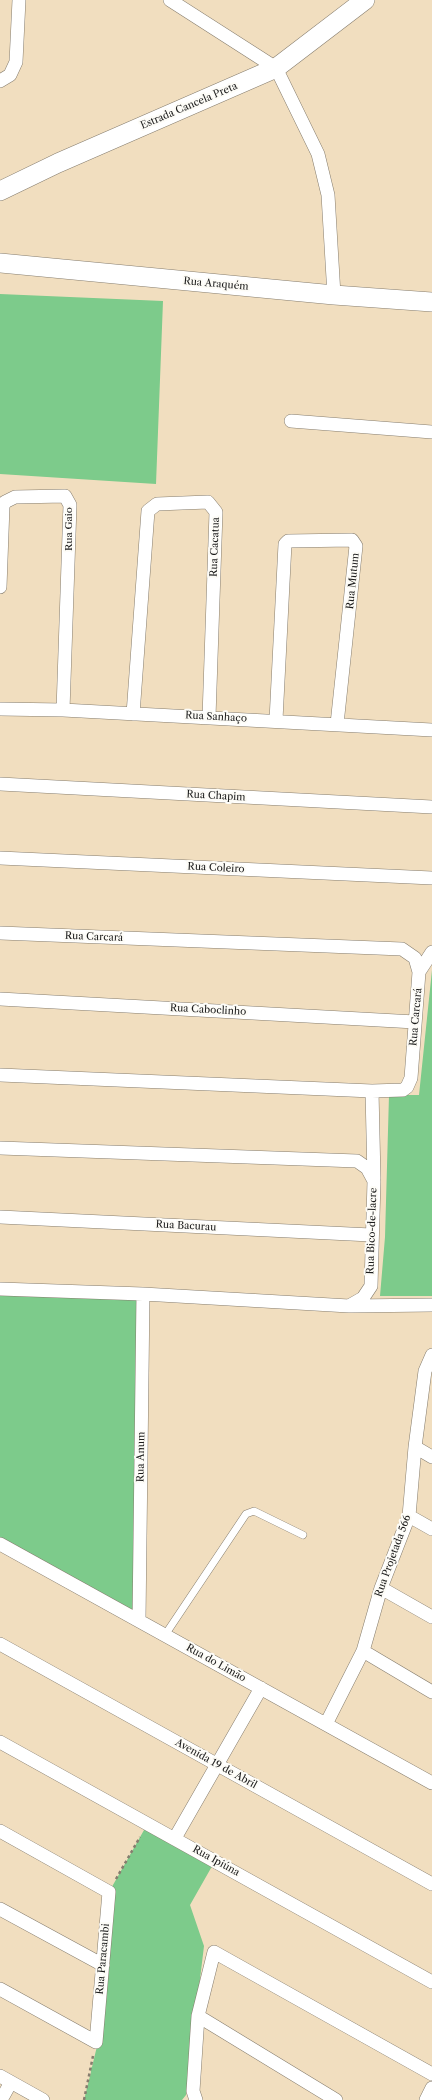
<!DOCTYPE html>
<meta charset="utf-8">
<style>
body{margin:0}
canvas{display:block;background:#f1debf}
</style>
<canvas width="432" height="2100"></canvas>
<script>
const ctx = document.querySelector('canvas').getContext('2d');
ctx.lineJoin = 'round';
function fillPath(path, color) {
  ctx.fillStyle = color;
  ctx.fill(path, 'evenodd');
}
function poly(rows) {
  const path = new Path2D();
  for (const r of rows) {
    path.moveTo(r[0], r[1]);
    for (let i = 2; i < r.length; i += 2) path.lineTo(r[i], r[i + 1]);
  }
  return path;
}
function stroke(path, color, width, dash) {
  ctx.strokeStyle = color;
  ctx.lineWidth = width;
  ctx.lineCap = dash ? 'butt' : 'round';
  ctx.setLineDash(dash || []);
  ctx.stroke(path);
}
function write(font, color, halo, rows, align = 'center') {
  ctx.font = font + ' "Libre Caslon Text",serif';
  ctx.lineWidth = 4;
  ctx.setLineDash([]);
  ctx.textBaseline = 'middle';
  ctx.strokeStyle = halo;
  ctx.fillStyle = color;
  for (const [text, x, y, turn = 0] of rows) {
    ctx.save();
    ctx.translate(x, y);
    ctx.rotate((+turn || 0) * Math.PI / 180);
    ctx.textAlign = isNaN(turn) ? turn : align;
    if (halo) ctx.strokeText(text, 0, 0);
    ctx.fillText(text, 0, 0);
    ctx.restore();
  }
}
fillPath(poly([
 [0,294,163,301,156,484,0,474],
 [432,970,432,1296,380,1296,385,1237,389,1095,419,1095],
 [0,1292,139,1298,134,1613,0,1539],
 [148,1823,215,1861,190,1905,204,1946,186,2095,182,2100,84,2100,91,2072,90,2068,92,2067,98,2042,109,1892]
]), '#7dcb8b');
const lane = poly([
 [165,1635,246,1514,254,1511,303,1535]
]);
const street = poly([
 [170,0,276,68,318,154,328,195,334,295],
 [0,81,10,75,16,62,19,0],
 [291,421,432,432],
 [0,587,3,506,5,502,15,497,65,496,70,505,63,710],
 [0,709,63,710,432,730],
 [133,714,148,511,157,504,208,502,216,512,209,717],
 [276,720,285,544,288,541,352,540,356,546,337,724],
 [0,784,432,807],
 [0,858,432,878],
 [0,933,402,949,415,958,419,972,411,1078,407,1087,403,1090,372,1091,0,1075],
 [419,972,432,952],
 [0,999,415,1022],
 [372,1091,374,1179],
 [0,1148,357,1161,367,1168,374,1181,371,1286,363,1298,349,1306,143,1294,0,1289],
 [0,1217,371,1235],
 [352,1306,432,1305],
 [415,1447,432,1457],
 [409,1516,432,1529],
 [0,1544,432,1783],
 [381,1588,432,1617],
 [139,1620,143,1294],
 [0,1644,432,1884],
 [363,1651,432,1692],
 [326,1724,363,1651,381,1588,409,1516,415,1447,425,1371,432,1355],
 [0,1742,432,1982],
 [0,1831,109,1892,96,2042,0,1989],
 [175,1838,261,1688],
 [0,1909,103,1965],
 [198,2016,336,2100],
 [0,2076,43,2100],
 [1,2100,11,2082],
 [196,2100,193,2091,198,2016,214,1952,432,2074],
 [426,2100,432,2088]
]);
const secondary = poly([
 [0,191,58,163,276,68,365,0],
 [0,263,334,295,432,302]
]);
stroke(lane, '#867d6e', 8);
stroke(street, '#867d6e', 14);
stroke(secondary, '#867d6e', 20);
stroke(poly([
 [116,1879,140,1837],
 [84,2100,93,2056]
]), '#867d6e', 2.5, [3, 3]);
stroke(lane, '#fff', 7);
stroke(street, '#fff', 13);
stroke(secondary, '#fff', 19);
write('10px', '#1c1c1c', '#fdfcf7', [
 ["Estrada Cancela Preta",189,106,-23],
 ["Rua Araquém",216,284,5],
 ["Rua Gaio",69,529,-90],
 ["Rua Cacatua",215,547,-88],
 ["Rua Mutum",353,581,-84],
 ["Rua Sanhaço",216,717,3],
 ["Rua Chapim",216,796,3],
 ["Rua Coleiro",216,868,3],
 ["Rua Carcará",94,937,2],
 ["Rua Caboclinho",208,1010,3],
 ["Rua Carcará",416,1017,-85],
 ["Rua Bacurau",186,1226,3],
 ["Rua Bico-de-lacre",372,1231,-88],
 ["Rua Anum",141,1457,-89],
 ["Rua Projetada 566",393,1556,-70],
 ["Rua do Limão",216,1663,29],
 ["Avenida 19 de Abril",216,1764,29],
 ["Rua Ipiúna",216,1861,29],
 ["Rua Paracambi",103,1959,-85]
]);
</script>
